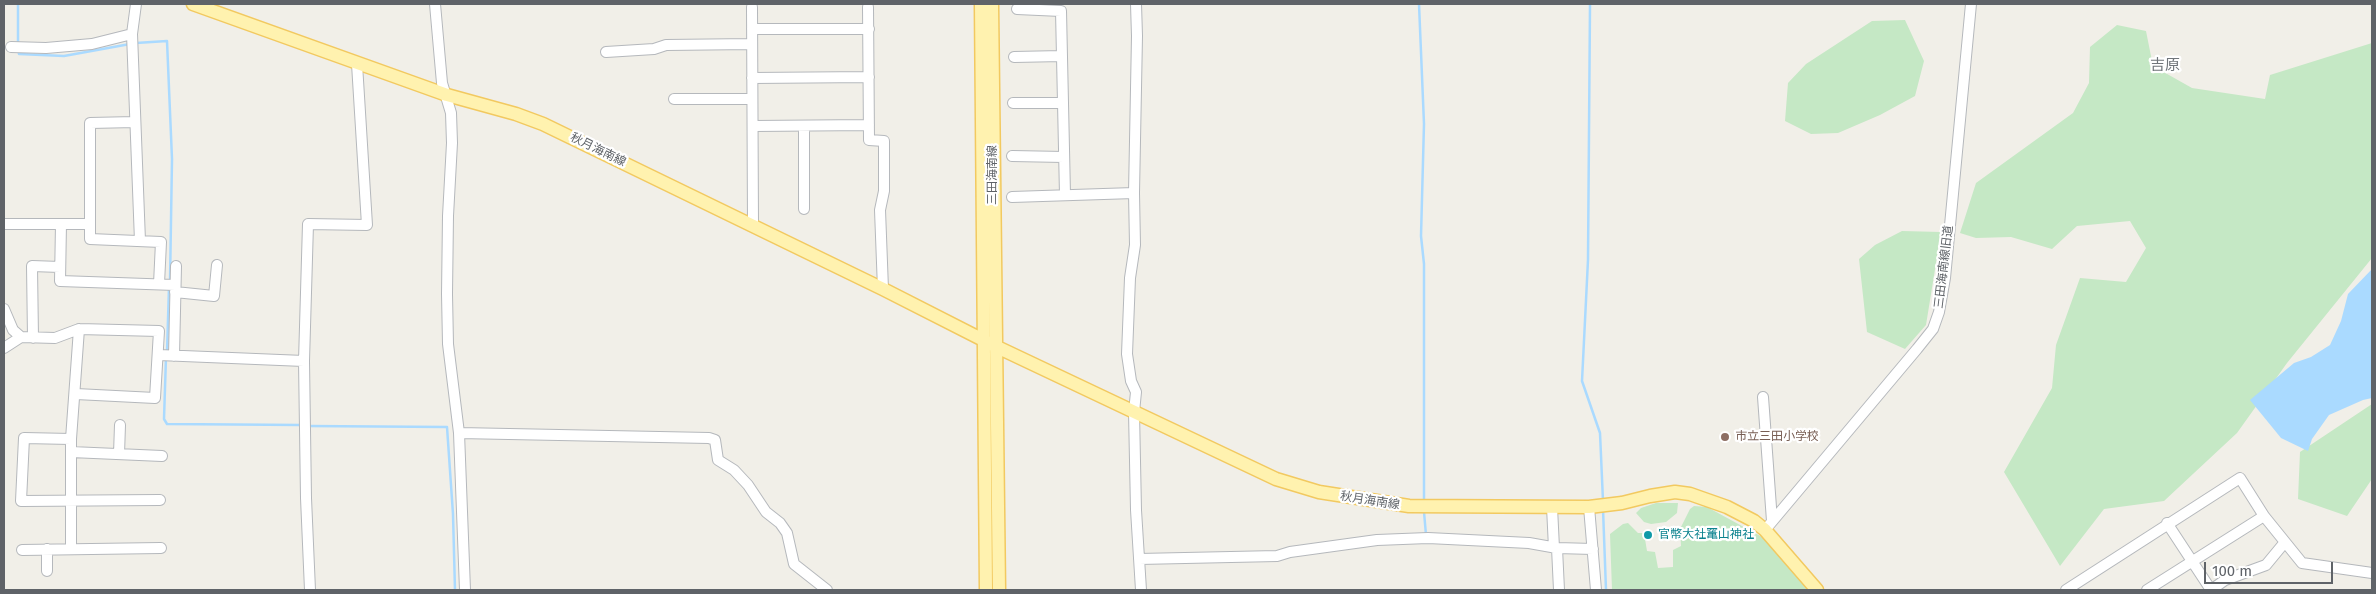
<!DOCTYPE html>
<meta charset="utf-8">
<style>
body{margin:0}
#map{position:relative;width:2376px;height:594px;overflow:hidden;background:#f1efe8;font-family:"Fira Sans",sans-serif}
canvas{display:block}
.frame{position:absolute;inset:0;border:5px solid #5f6368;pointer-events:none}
.scale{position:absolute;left:2204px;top:562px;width:129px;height:22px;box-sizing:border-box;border:2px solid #5f6368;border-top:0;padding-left:6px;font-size:15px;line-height:18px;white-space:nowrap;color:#5f6368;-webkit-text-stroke:4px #fff;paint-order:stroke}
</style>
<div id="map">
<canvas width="2376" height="594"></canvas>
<div class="frame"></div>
<div class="scale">100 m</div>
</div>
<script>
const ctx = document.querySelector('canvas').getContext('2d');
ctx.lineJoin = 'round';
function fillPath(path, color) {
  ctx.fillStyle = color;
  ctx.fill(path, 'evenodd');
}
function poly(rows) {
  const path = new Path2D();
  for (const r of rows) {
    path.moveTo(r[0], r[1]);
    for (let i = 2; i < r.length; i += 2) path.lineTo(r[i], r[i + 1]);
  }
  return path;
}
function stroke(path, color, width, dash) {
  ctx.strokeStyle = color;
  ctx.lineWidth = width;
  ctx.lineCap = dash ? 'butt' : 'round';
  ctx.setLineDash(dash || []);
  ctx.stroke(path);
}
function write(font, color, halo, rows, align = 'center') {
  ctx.font = font + ' "Fira Sans","Noto Sans JP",sans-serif';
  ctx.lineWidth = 4.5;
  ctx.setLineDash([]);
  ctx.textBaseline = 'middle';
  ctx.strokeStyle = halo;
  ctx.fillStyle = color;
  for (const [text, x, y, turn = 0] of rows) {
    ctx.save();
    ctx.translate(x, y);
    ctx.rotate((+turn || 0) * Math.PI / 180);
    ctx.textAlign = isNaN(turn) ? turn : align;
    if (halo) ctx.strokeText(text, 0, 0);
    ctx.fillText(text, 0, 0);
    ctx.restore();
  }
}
fillPath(poly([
 [1905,20,1924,61,1915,96,1880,115,1838,133,1811,134,1785,121,1788,83,1806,64,1872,21],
 [2117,25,2146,31,2153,66,2192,88,2265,99,2270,75,2372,43,2372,258,2287,363,2237,433,2164,501,2104,509,2060,566,2004,472,2052,388,2056,345,2080,278,2126,282,2146,248,2130,221,2077,226,2052,249,2011,237,1976,238,1960,233,1976,183,2073,113,2089,83,2090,47],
 [1902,231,1941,232,1926,325,1905,349,1867,332,1859,259,1875,245],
 [2372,404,2372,479,2347,516,2298,499,2300,452],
 [1656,503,1678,503,1677,513,1666,522,1651,524,1644,522,1636,513,1641,508],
 [1694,506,1707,507,1764,538,1810,590,1612,590,1610,534,1623,524,1628,523,1638,533,1644,533,1647,551,1655,552,1658,568,1673,567,1673,550,1681,546,1680,529,1690,509]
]), '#c5e8c5');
fillPath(poly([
 [2372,269,2372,398,2363,400,2329,415,2312,439,2308,451,2281,438,2250,400,2294,363,2311,357,2330,345,2341,321,2348,294]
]), '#aadaff');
stroke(poly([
 [18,4,18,45],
 [1419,4,1424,124,1421,236,1424,264,1424,501],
 [1590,4,1588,260,1582,381,1600,433,1603,501],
 [136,43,167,41,172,159,170,282],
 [18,50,19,54,64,56,130,44],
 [167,352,169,287],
 [166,357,164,419,167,424,301,425],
 [307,426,447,427,453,514,455,590],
 [1603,509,1606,590],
 [1424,512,1426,535]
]), '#aadaff', 2.5);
const minor = poly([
 [136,4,132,34,140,241],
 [435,4,442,83,451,113,452,143,448,216,447,294,448,344,459,433,465,590],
 [1136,4,1137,36,1134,193,1135,245,1130,278,1127,354,1131,381,1136,392,1134,412,1136,510,1141,590],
 [752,7,753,225],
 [868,7,869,140,884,141,884,191,880,210,883,289],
 [1017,9,1061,11,1065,195],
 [752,29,869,29],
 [11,47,46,48,92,44,132,34],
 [606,52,654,49,666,45,752,44],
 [1014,57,1062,56],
 [752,78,869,77],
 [674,99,752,99],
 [1013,103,1063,103],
 [135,122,90,123,90,239,161,242,159,284],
 [754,126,869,125],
 [1012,156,1064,157],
 [1012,197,1134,193],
 [804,209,804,126],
 [4,224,90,224],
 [61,224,60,281,175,285],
 [175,292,214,296,217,265],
 [4,309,13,330,21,337,55,338,79,329,159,331,155,398,76,394],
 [33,338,32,266,60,267],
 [4,348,21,337],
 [159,355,304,361],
 [174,356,176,266],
 [1763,397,1772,521],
 [459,433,709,438,715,440,718,460,734,470,748,485,766,512,780,523,787,533,794,564,827,590],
 [71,439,24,438,21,501,160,500],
 [71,452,162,456],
 [119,454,120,425],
 [1552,507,1554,548],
 [1589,507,1596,590],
 [2167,523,2211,590],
 [1765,530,1917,349,1933,329,1939,312,1945,278,1971,4],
 [1557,548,1559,590],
 [47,549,47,571],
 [71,549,71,439,79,329],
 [22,550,161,548],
 [1139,559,1277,556,1290,552,1377,540,1428,538,1529,543,1557,548,1593,549],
 [310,590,306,498,304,361,308,224,367,225,357,64],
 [2066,590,2240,478,2264,516],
 [2147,590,2264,516,2302,563,2372,573],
 [2211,590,2225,580,2266,565,2285,542]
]);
const major = poly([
 [193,4,447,95,516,114,543,124,883,289,997,347,1276,479,1319,492,1409,506,1589,507,1622,503,1650,496,1675,492,1690,494,1727,507,1754,521,1765,530,1817,590],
 [981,4,986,590],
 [992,4,999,590]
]);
stroke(minor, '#b5b8bc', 12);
stroke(major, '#f2c960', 15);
stroke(minor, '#fff', 10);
stroke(major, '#fff2af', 12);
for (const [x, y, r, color] of [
 [1725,437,5,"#8d6e63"],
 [1648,535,5,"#0f9aa8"]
]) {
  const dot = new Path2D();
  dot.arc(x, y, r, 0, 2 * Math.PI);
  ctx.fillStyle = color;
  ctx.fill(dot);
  stroke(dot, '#fff', 2);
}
write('12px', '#5f6368', '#fff', [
 ["秋月海南線",598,150,26],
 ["三田海南線",993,175,-90],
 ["三田海南線旧道",1944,267,-83],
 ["秋月海南線",1370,501,9]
]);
write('12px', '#785e54', '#fff', [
 ["市立三田小学校",1735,437]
], 'left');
write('12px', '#0d838f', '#fff', [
 ["官幣大社竃山神社",1658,535]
], 'left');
write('15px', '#70757a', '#fff', [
 ["吉原",2165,66]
]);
</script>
